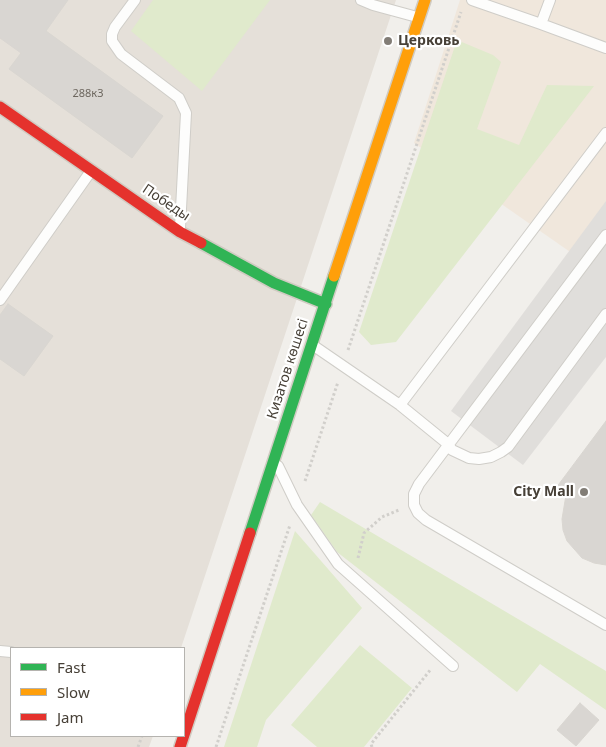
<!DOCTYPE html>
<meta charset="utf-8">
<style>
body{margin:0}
#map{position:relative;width:606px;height:747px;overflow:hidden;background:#f1efeb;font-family:"Noto Sans",sans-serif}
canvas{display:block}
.legend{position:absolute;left:10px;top:647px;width:175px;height:90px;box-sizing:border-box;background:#fff;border:1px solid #b5b3af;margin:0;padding:6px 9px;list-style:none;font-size:15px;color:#474037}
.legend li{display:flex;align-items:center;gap:10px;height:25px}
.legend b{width:25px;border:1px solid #b5b3af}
</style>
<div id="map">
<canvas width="606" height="747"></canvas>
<ul class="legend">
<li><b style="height:6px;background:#30b455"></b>Fast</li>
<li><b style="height:6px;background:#ff9f0a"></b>Slow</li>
<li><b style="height:6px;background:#e5322d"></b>Jam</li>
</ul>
</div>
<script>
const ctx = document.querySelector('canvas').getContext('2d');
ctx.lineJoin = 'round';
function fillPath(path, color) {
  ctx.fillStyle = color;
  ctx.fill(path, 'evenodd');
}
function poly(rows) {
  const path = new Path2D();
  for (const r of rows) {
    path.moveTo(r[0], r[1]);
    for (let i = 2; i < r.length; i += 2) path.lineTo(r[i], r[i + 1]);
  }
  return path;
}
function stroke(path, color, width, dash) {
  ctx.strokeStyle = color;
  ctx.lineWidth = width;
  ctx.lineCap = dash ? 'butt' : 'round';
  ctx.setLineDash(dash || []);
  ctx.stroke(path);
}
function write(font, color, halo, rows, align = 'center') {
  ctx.font = font + ' "Noto Sans",sans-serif';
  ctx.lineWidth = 4.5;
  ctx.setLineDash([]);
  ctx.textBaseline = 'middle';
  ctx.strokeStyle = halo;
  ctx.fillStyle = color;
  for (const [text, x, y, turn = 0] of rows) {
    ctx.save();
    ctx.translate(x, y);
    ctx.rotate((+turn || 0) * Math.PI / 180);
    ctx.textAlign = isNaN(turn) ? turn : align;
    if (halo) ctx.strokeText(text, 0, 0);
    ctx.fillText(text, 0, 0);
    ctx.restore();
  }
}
fillPath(poly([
 [0,0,396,0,181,648,11,648,11,736,153,736,149,747,0,747]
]), '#e5e0d9');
fillPath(poly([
 [460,0,606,0,606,277,414,143]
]), '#f0e7dc');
fillPath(poly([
 [153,0,270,0,202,91,131,31],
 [457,40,493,55,501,62,477,129,519,145,547,85,594,86,396,342,371,345,359,332],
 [320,502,606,671,606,710,540,664,517,692,337,552,311,515],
 [295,531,362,608,266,720,257,747,224,747],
 [360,645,412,688,364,747,317,747,291,725]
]), '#e0eacc');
fillPath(poly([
 [606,201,606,357,523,465,451,411]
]), '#e0dedb');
const building = poly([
 [0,0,68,0,46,31,163,116,132,158,9,69,21,53,0,38,0,0],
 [8,304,53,336,24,376,0,359,0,315,8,304],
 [606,421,606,565,594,563,582,558,567,541,563,530,562,519,566,495,556,488,606,421],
 [580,703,599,720,576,746,557,730,580,703]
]);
fillPath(building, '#d9d6d2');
stroke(building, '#d9d6d1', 1);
const lane = poly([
 [135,0,115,27,112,34,112,41,121,54,179,98,186,113,180,228],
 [361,0,373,5,417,17],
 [472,0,541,24,550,0],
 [541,24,606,48],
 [606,235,419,484,414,494,414,505,418,513,426,520,606,625],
 [0,300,91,171],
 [314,346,400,405,448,444,452,450,469,458,479,459,491,457,501,452,508,447,606,314],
 [400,405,606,133],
 [278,466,297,505,338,564,453,666],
 [0,651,11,652]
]);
const fast = poly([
 [201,243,274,283,326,304],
 [250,533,334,276]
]);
const slow = poly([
 [334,276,425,0]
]);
const jam = poly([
 [0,107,180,232,201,243],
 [180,747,250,533]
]);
stroke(lane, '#cfcdc8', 12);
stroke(fast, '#d0cbc2', 14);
stroke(slow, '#d0cbc2', 14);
stroke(jam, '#d0cbc2', 14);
stroke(poly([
 [348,350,461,12],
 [305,481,338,382],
 [358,558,364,533,382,517,399,510],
 [138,747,142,736],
 [216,747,290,525],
 [372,747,371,744,431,669]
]), '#d1cfcb', 3, [2.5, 2.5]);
stroke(lane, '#fdfdfc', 10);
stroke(fast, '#30b455', 11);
stroke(slow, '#ff9f0a', 11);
stroke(jam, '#e5322d', 11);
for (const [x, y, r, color] of [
 [388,41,5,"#827d76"],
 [584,492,5,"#827d76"]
]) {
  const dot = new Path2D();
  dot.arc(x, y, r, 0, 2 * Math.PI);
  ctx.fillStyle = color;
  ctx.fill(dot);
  stroke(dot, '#fff', 2);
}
write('11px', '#6d675f', null, [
 ["288к3",88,94]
]);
write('bold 14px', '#474037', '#fff', [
 ["Церковь",398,41],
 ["City Mall",574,492,"right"]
], 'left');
write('14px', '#474037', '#fff', [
 ["Победы",166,203,34],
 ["Кизатов көшесі",288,369,-72]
]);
</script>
